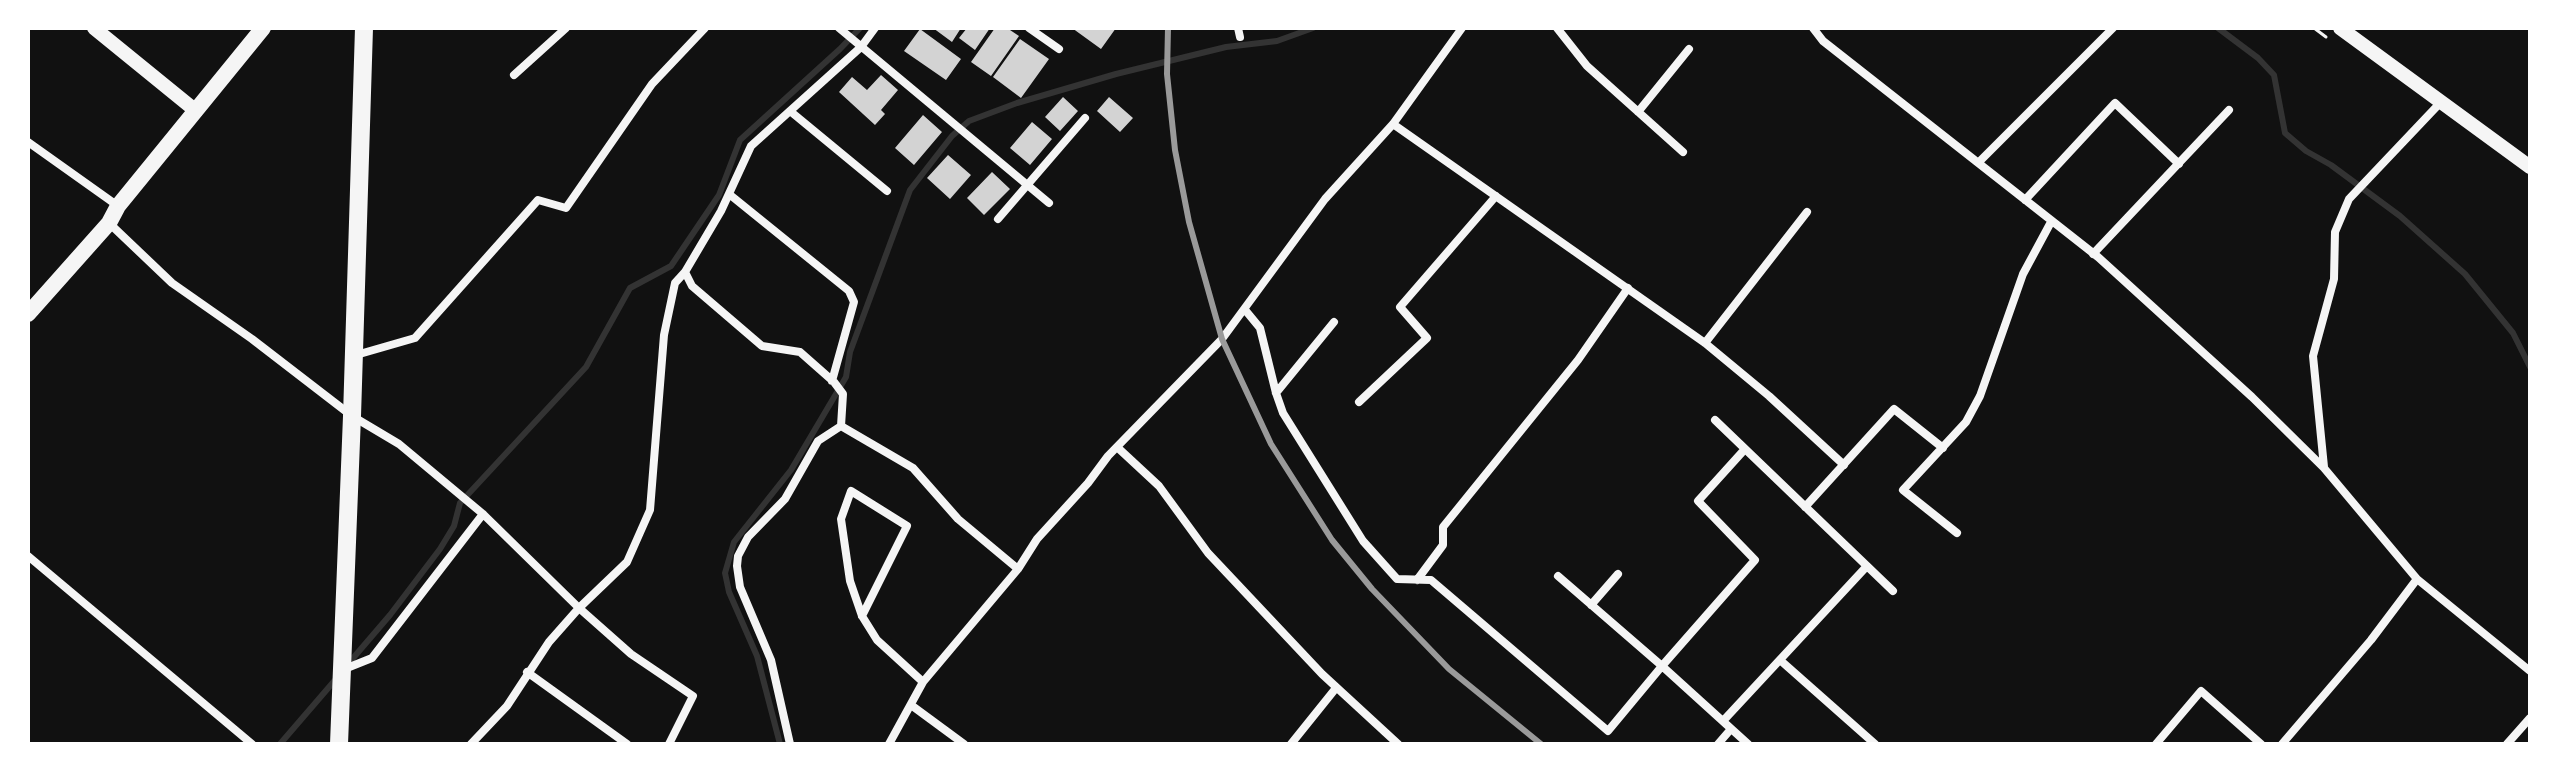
<!DOCTYPE html>
<style>
body{margin:0}
#map{position:relative;width:2558px;height:772px;overflow:hidden;background:#111;font-family:Helvetica,sans-serif}
canvas{display:block}
.frame{position:absolute;inset:0;border:30px solid #fff;pointer-events:none}
</style>
<div id="map">
<canvas width="2558" height="772"></canvas>
<div class="frame"></div>
</div>
<script>
const ctx = document.querySelector('canvas').getContext('2d');
ctx.lineJoin = 'round';
function poly(rows) {
  const path = new Path2D();
  for (const r of rows) {
    path.moveTo(r[0], r[1]);
    for (let i = 2; i < r.length; i += 2) path.lineTo(r[i], r[i + 1]);
  }
  return path;
}
function stroke(path, color, width, dash) {
  ctx.strokeStyle = color;
  ctx.lineWidth = width;
  ctx.lineCap = dash ? 'butt' : 'round';
  ctx.setLineDash(dash || []);
  ctx.stroke(path);
}
function fillPath(path, color) {
  ctx.fillStyle = color;
  ctx.fill(path, 'evenodd');
}
stroke(poly([
 [2218,28,2258,58,2274,75,2285,133,2306,151,2331,165,2400,216,2465,274,2513,333,2530,367],
 [348,664,390,615,440,549,454,526,460,503,586,367,630,288,671,266,719,195,740,140,840,49,860,28],
 [280,744,336,679],
 [780,744,757,656,729,592,725,573,734,542,791,470,846,377,850,352,910,190,952,136,969,121,1017,103,1116,74,1226,47,1277,41,1313,28]
]), '#333', 6);
fillPath(poly([
 [933,28,961,28,952,42],
 [967,28,990,28,975,50,959,38],
 [995,28,1007,28,1019,36,991,76,971,62],
 [1072,28,1116,28,1101,49],
 [920,29,961,59,946,80,904,51],
 [1020,39,1049,59,1021,98,993,77],
 [881,75,898,90,881,110,885,114,875,125,839,92,852,77,867,90],
 [1063,97,1078,111,1060,131,1045,117],
 [1109,97,1133,118,1120,132,1097,111],
 [923,115,942,132,914,165,895,148],
 [1032,122,1052,139,1030,165,1010,148],
 [948,155,971,175,950,199,927,178],
 [992,172,1010,189,984,215,967,198]
]), '#d3d3d3');
stroke(poly([
 [2314,28,2326,37]
]), '#f5f5f5', 3);
stroke(poly([
 [839,28,1049,203],
 [1029,28,1059,49],
 [1238,28,1240,37],
 [1557,28,1587,66,1683,152],
 [1813,28,1823,41,2098,257,2252,397,2324,468,2417,579,2530,671],
 [514,75,566,28],
 [790,111,887,191],
 [1638,112,1689,49],
 [1393,124,1705,343,1769,396,1844,465],
 [28,142,118,206],
 [1979,162,2113,28],
 [729,194,849,291,854,302,832,381],
 [2025,200,2115,103,2179,164],
 [998,219,1085,118],
 [109,223,172,283,252,339,352,416,399,444,483,514,579,608,631,654,693,696,669,744],
 [2093,254,2229,110],
 [685,272,692,286,762,346,800,352,834,382,843,394,841,426],
 [1246,311,1260,328,1276,393,1283,413,1363,541,1397,579,1431,580,1608,731,1662,666,1748,744],
 [1705,343,1807,212],
 [356,355,415,338,538,200,566,208,652,84,705,28],
 [1276,393,1334,322],
 [1359,402,1427,338,1400,307,1496,196],
 [1715,420,1893,591],
 [1117,447,1159,486,1208,553,1322,674,1398,744],
 [2324,467,2313,356,2334,279,2335,232,2349,199,2441,102],
 [1805,507,1894,409,1943,448],
 [1957,533,1903,490,1966,422,1980,396,2023,274,2051,222],
 [28,556,252,744],
 [1558,576,1662,666,1755,560,1698,501,1745,449],
 [1417,580,1443,545,1443,527,1578,360,1628,288],
 [1591,605,1618,574],
 [862,616,907,526,851,491,841,519,850,581,862,616,877,640,923,682],
 [1780,660,1875,744],
 [342,670,372,658,483,514],
 [527,672,627,744],
 [911,705,964,744],
 [1723,721,1867,566],
 [471,744,507,706,549,642,579,608,627,562,650,510,664,335,675,283,685,272,721,211,751,146,861,47,875,28],
 [790,744,771,660,740,587,737,566,738,556,748,537,785,499,818,441,841,426,913,468,958,519,1018,569],
 [889,744,923,682,1018,569,1037,539,1088,483,1108,456,1222,339,1325,199,1393,124,1462,28],
 [1291,744,1336,688],
 [1718,744,1731,729],
 [2156,744,2201,691,2261,744],
 [2282,744,2371,640,2417,579],
 [2507,744,2530,718]
]), '#f5f5f5', 8);
stroke(poly([
 [94,28,196,111],
 [2340,28,2530,167]
]), '#f5f5f5', 14);
stroke(poly([
 [28,314,109,223,118,206,263,28]
]), '#f5f5f5', 16);
stroke(poly([
 [339,744,352,416,364,28]
]), '#f5f5f5', 18);
stroke(poly([
 [1168,28,1167,74,1175,150,1189,222,1222,339,1271,444,1332,540,1372,589,1449,669,1541,744]
]), '#9a9a9a', 6);
</script>
